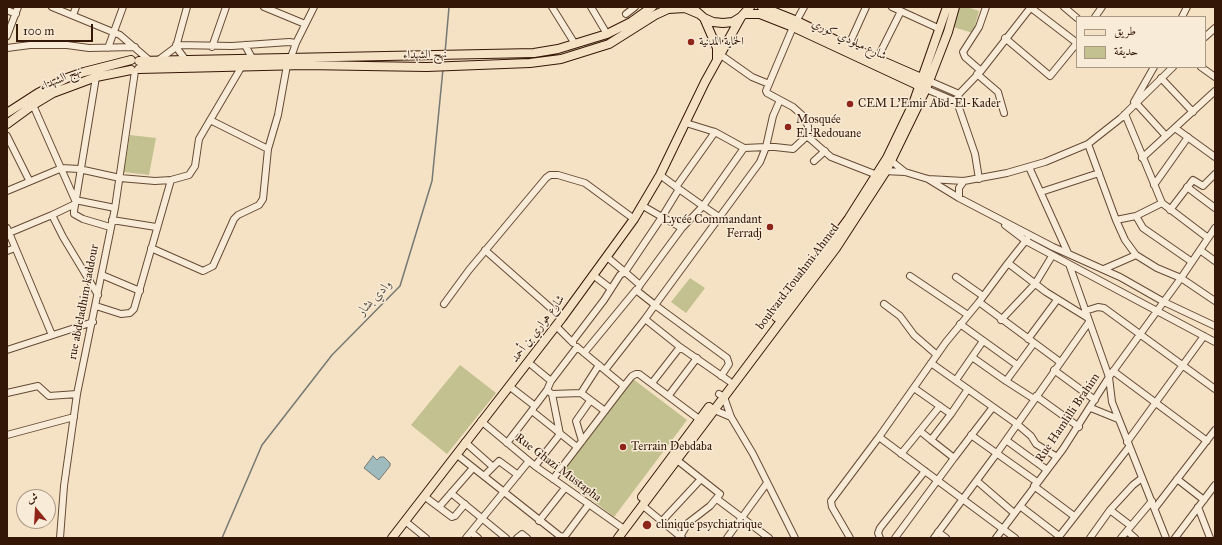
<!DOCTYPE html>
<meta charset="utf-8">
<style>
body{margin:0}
#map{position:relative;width:1222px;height:545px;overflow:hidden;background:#f5e1c3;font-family:"IM FELL Great Primer",Amiri,serif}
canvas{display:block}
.frame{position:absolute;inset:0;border:8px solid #351707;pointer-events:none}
.legend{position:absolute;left:1076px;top:16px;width:130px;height:52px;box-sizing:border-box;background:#f8ecd8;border:1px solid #aa9784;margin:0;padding:5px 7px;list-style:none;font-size:12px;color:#351707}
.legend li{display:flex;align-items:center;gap:8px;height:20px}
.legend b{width:20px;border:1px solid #aa9784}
.north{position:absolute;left:16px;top:489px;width:40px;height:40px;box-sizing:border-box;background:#f8ecd8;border:1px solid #aa9784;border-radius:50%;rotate:342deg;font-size:11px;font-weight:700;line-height:16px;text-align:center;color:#351707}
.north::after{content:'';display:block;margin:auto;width:14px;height:18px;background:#8f2418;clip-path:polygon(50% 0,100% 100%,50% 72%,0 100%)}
.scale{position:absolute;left:16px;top:24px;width:77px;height:18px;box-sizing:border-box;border:2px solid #351707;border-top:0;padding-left:5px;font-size:12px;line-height:14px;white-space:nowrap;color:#351707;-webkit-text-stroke:3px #f8ecd8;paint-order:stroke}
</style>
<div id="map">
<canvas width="1222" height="545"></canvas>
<div class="frame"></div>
<ul class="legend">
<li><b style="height:5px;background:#f5e1c3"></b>طريق</li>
<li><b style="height:11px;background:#c2c18f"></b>حديقة</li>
</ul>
<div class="north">ش</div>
<div class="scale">100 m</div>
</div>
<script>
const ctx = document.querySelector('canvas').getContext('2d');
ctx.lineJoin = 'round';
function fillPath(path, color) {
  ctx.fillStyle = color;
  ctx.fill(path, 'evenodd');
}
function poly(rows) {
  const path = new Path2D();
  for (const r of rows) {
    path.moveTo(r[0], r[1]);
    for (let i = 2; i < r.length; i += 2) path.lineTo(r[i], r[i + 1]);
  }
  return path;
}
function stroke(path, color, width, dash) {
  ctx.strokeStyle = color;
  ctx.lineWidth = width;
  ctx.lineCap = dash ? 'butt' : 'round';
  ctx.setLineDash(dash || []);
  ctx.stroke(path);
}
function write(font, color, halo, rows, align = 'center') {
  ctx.font = font + ' "IM FELL Great Primer",Amiri,serif';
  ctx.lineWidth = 3;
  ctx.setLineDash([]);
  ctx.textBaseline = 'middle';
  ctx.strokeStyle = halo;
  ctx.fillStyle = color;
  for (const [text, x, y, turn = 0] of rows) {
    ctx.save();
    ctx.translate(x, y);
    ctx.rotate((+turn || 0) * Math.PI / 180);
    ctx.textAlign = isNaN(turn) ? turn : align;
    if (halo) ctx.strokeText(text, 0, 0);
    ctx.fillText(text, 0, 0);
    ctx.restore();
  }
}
fillPath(poly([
 [958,7,967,7,979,11,973,33,953,27],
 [130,135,156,138,149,175,124,172],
 [690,278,705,288,686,313,671,302],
 [460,365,496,393,447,454,411,425],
 [633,379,687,420,614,517,559,474]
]), '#c2c18f');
const water = poly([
 [373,456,377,460,380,457,384,457,390,463,390,466,379,480,364,468,373,456]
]);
fillPath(water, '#a0bbbd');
stroke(water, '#757974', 1);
stroke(poly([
 [445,53,449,7],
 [222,538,262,445,332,355,400,286,432,181,443,69]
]), '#757974', 1.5);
const minor = poly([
 [52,7,120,35,149,60],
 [264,7,305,24],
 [552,7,575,44],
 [591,7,607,34],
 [892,7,940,29],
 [1030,7,1077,43],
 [1064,7,1077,18],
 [7,10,16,14],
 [626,14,635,7],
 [73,15,76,7],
 [1095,17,1102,7],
 [1182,17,1187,7],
 [7,36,18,7],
 [1205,37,1215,28],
 [1005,38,1050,76,1077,43],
 [296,43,314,7],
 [176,45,232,46,289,42,296,43,291,57],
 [245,45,252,58],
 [176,47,185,59],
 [212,47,226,7],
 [7,48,30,45,67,45,89,48,135,47],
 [108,48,123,7],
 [847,49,866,7],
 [718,53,752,77,769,84],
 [160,59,176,47,187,7],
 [877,59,901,11],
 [1201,67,1215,77],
 [981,71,965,57,963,52,979,27,986,7],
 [977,74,998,92,1004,113],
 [96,77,74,211,74,214,83,219,110,227],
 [1161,78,1193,112],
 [929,81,959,94],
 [926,89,957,102,975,154,979,179],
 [780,100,767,93,766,91,793,27,804,7],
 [957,102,959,94,981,71,1031,7],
 [1134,102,1154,67],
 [1136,103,1166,136],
 [33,105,75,200,115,208],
 [1125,114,1162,203,1208,238],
 [210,120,268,149,278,115,287,65],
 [1175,128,1215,157],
 [7,136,29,180],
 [807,136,831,157,877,175],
 [1088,144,1116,220,1125,240,1136,255,1157,268,1181,278,1215,301],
 [1142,158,1215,91],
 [889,159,905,172],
 [814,161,825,151],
 [1029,167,1068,253],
 [883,171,905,172,928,179,964,181,1007,173,1045,162,1088,144,1121,118,1173,67],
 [928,179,959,198,1053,247,1120,277,1164,302,1215,326],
 [1154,185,1188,137],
 [676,187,715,132],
 [1187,187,1215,208],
 [679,189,703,206,682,228],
 [7,191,62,168,79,169,120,178,155,181,171,180,189,175,195,166,199,139,242,66],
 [1041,192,1099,173],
 [959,198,959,188,964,181],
 [75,204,52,215,63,237,98,295],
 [1170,210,1193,180,1203,186,1215,174],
 [1136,216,1143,228,1192,262],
 [719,217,703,206,744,148],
 [112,220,156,227],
 [1116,220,1136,216,1162,203],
 [1005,225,1026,241,1215,342],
 [7,228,52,335],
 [9,233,52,215],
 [1027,239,1008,263,979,302,1060,362],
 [151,248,203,271,213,266,234,219,238,215,259,205,263,199,268,149],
 [485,250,562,318],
 [1200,250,1215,261],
 [7,251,15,248],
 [607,257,625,272,662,217,643,206],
 [1008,263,1046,292,1088,318],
 [1069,264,1109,377,1112,402,1166,538],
 [1104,269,1136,255],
 [102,275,140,291],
 [593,275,610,288],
 [910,276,968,315],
 [956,277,983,296],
 [640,285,682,228,662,217,679,189,660,175],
 [979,302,946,342,879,437,1015,538],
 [444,304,469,270,546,178,550,175,558,175,585,183,634,219],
 [884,304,900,316,914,335,937,355],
 [96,306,121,314,130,313,134,309,171,180],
 [1085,311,1098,307,1104,308,1215,389],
 [1001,320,1035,284,1052,256],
 [960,324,1017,365],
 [556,326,573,343],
 [1028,339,1057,300],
 [572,342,604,300,620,275,625,272,640,285,639,287],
 [1034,343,1006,381,1034,399],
 [680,347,645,319,655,305,727,358,729,364,721,376],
 [7,350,93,322],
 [584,353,636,290,655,305,760,162,766,147,773,116,780,100,793,107,803,116,808,126,808,131,807,136,793,149,775,147,766,147,744,148,715,132,686,123],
 [972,357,1006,381],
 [931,363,1017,424,1031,436,1036,444,1057,457],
 [605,370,645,319],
 [1054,370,1095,400],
 [1113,371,1207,441],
 [956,380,983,341],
 [551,381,577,347,624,386,632,376,636,374,639,374,699,419],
 [652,383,680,347,729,381],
 [509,386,535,406,547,390,551,381,528,362],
 [914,388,951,414,968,389],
 [7,393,38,386,49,396,77,394],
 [581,393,599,365],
 [552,394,581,393,605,411],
 [719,394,724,397,731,417,753,454,795,538],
 [669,395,697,358],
 [1036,396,1079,427],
 [1091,408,1118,419],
 [712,409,731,417],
 [532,411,577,447],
 [481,421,535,466,624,529],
 [920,431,931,440,951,414],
 [7,435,74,417],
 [971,435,1037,482],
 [1006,440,1047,470],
 [582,441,576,421,590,401],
 [465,442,492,466],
 [1127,442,1204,336],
 [507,443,533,409],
 [456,454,561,537,565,536,589,504],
 [901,454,940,406],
 [954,458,993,407],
 [677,460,720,494,710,506,688,523,680,537],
 [535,466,560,434,552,394,547,390],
 [484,476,499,461,518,475],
 [553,479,624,386],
 [1177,479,1204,500],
 [977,481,1014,513],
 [1034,486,1074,516],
 [451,493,506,538],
 [424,496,452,517,455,516,465,504],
 [717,499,769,538],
 [642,505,682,538],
 [1020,506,1059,536],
 [439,507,473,468],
 [1198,507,1210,538],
 [1155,508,1215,430],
 [405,521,426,538],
 [539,521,565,488],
 [662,521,701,479],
 [1131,526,1110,510,1133,485,1142,478],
 [1127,531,1135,538],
 [471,532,529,461],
 [938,532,946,538],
 [60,538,64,486,77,394,115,208,135,71],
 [466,538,471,532,478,538],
 [517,538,522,534,527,538],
 [727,538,767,483],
 [850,538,832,507,831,501,879,437],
 [880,538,878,533,880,528,925,471],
 [895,538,954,458,931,440],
 [934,538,997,453,1089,322],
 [996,538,1063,449,1109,377,1181,278,1215,228],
 [1058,538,1129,447],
 [1090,538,1110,510],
 [1121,538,1152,501],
 [1175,538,1215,485]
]);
const major = poly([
 [762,7,797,21,848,46,926,80],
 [696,11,704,18,713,22,723,23,733,22,741,17,750,7],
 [745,14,760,14,793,27,924,88],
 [704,18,717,48,717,60],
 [139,61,534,53,558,49,607,34,631,22,652,7],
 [139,69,305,65,427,67,530,63,561,59,609,44,655,15,668,9,685,8,699,14],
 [7,113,38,93,67,78,84,72,131,60],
 [7,124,33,105,53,93,96,77,131,70],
 [776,317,849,218,887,158,913,104,947,7],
 [642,497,709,407],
 [392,538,562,318,634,219,660,175,705,82,741,17],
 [618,538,836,248,886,171,926,89,948,32,955,7]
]);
stroke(minor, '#654a36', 8);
stroke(major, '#351707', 10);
stroke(minor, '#f8ecd8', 6);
stroke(major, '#f5e1c3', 8);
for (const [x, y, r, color] of [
 [691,42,4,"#8f2418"],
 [850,104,4,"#8f2418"],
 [788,127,4,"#8f2418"],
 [770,227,4,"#8f2418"],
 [623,447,4,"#8f2418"],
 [647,525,5,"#8f2418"]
]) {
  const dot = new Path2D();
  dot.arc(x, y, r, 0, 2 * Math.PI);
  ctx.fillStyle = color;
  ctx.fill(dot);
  stroke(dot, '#f8ecd8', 1.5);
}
write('12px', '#351707', '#f8ecd8', [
 ["شارع ميلودي كوري",849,40,25],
 ["نهج الشهداء",425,55,-1],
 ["نهج الشهداء",61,79,-23],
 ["boulvard Touahmi Ahmed",798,277,-53],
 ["rue abdeladhim kaddour",84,302,-79],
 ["شارع هواري بن أحمد",538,329,-53],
 ["Rue Hamlilli Brahim",1068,418,-56],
 ["Rue Ghazi Mustapha",558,468,37]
]);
write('12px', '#351707', '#f8ecd8', [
 ["الحماية المدنية",699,42],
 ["CEM L'Emir Abd-El-Kader",858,104],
 ["Mosquée",796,120],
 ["El-Redouane",796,134],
 ["Lycée Commandant",762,220,"right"],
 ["Ferradj",762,234,"right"],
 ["Terrain Debdaba",631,447],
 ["clinique psychiatrique",656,525]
], 'left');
write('italic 13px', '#5a5047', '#f8ecd8', [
 ["وادي بشار",375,298,-47]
]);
</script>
